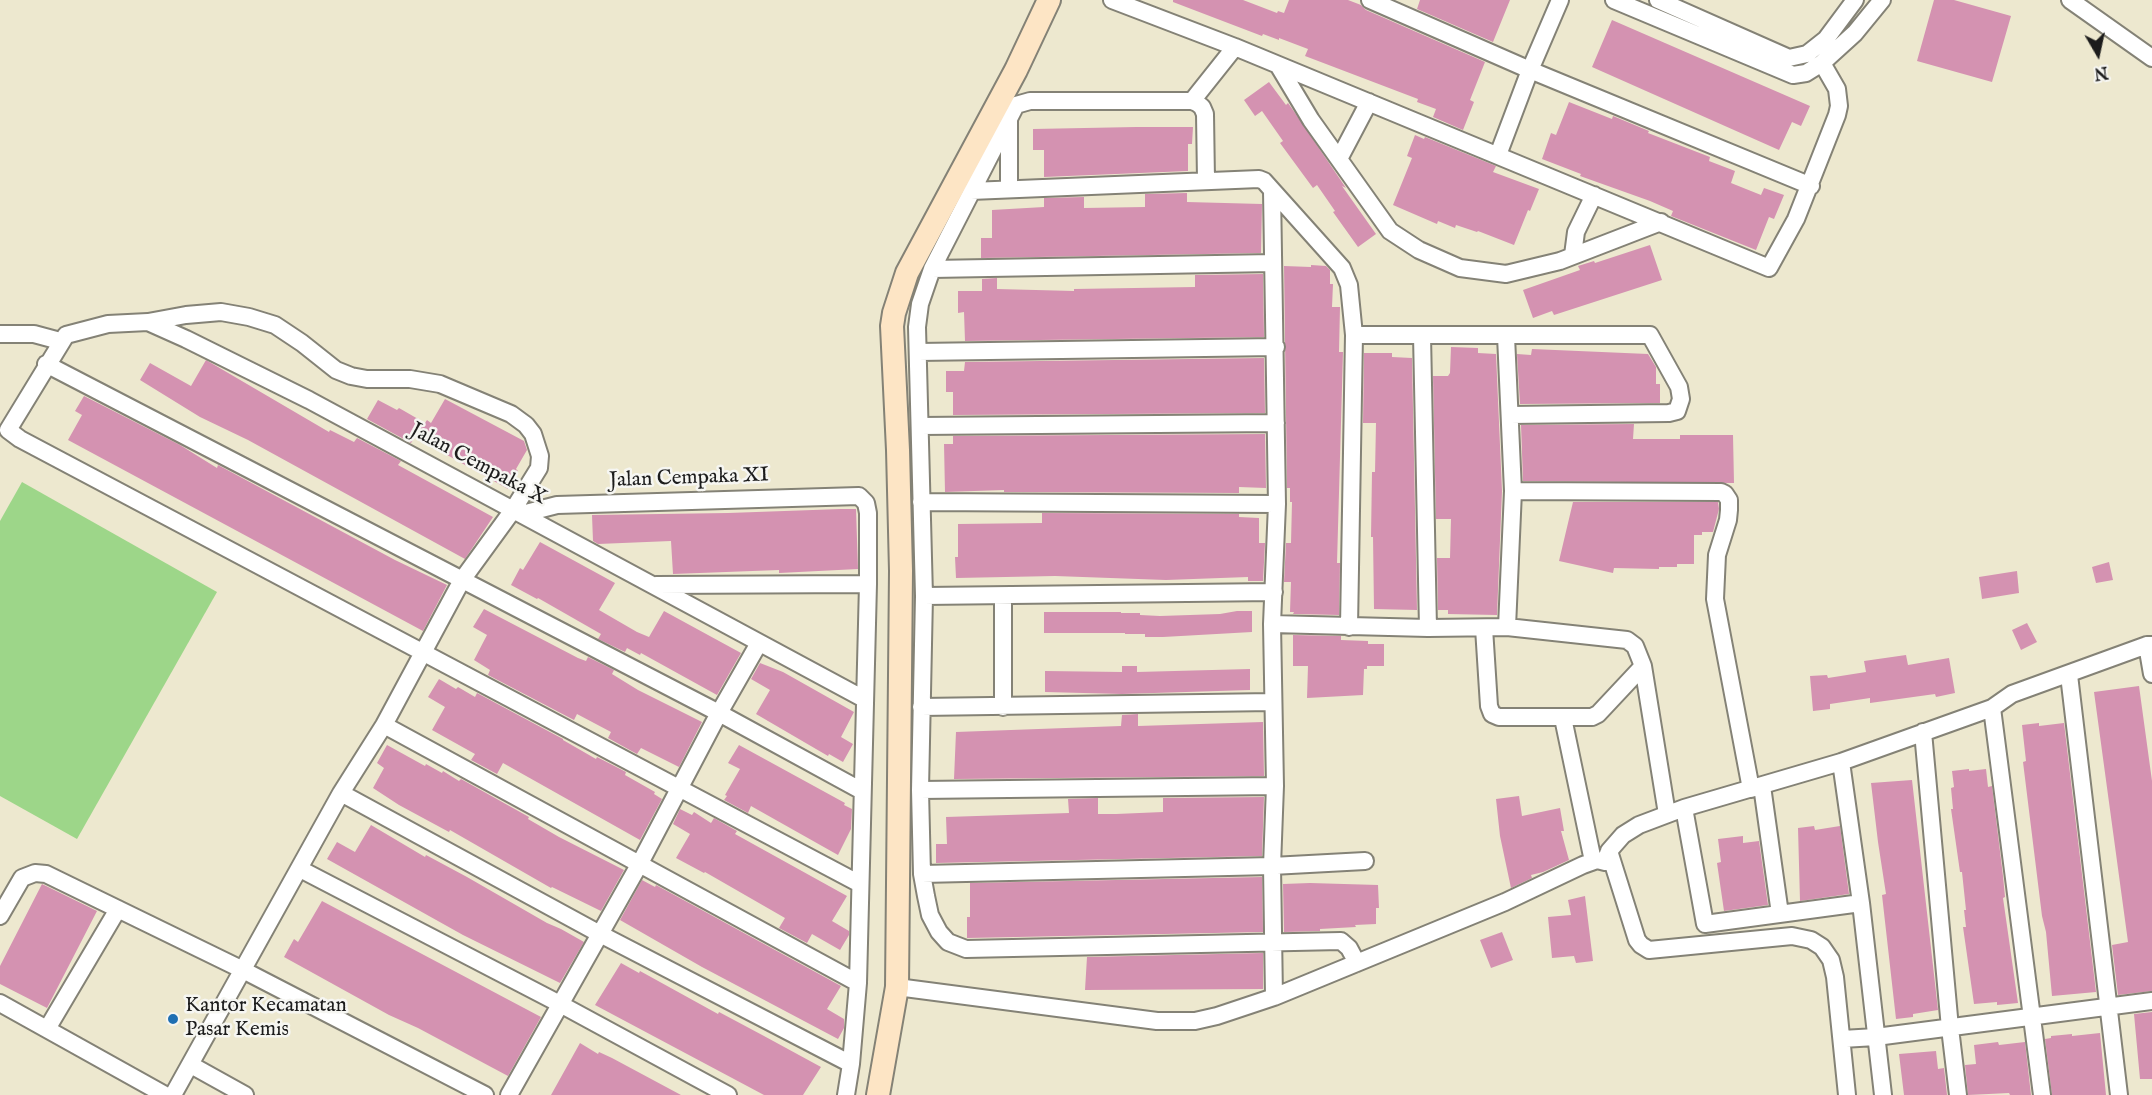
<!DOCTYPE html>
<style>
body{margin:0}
#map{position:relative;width:2152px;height:1095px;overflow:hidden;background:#ede8cf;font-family:"IM FELL English",serif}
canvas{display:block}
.north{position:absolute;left:2068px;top:24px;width:60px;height:60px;-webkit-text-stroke:4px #f6f6f2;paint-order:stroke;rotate:171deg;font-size:16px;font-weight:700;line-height:24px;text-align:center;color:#1c1c1c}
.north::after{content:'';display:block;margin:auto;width:21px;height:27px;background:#1c1c1c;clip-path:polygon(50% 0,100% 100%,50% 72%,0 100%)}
</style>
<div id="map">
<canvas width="2152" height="1095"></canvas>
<div class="north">N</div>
</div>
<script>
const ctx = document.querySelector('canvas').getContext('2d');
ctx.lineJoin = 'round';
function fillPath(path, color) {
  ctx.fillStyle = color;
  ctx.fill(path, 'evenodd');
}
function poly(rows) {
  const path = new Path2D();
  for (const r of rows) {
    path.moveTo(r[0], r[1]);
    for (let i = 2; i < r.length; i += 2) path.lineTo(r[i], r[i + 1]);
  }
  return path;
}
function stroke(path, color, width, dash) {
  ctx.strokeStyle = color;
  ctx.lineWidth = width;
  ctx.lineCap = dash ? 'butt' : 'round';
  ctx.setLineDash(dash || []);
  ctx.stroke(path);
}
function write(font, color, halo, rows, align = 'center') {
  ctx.font = font + ' "IM FELL English",serif';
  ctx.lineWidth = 5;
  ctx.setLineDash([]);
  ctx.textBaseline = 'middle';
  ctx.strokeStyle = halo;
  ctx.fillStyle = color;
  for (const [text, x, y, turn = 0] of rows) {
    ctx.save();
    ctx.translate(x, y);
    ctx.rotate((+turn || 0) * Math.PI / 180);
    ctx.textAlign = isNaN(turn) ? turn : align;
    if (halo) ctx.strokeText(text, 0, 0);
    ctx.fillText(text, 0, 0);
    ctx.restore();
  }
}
fillPath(poly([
 [22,482,217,592,77,839,0,796,0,521]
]), '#9dd689');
fillPath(poly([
 [1173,0,1243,0,1277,13,1278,11,1284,13,1289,0,1348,0,1361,5,1366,10,1485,62,1470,100,1474,102,1463,130,1433,117,1436,109,1417,102,1418,99,1305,56,1308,49,1279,38,1279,40,1263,34,1262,36,1173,2],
 [1420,0,1510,0,1493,42,1417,9],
 [1934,0,1954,0,2011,16,1992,82,1917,61],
 [1612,20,1810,106,1801,126,1792,122,1779,150,1592,67],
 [1269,82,1286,105,1288,103,1293,110,1346,188,1342,186,1376,234,1358,247,1333,212,1335,211,1317,185,1313,188,1280,143,1283,141,1262,111,1255,116,1244,100],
 [1569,102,1612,119,1613,116,1649,131,1648,133,1710,157,1709,161,1735,171,1731,183,1761,195,1764,188,1784,195,1774,219,1769,217,1756,250,1671,216,1673,211,1650,201,1580,176,1581,174,1542,159,1551,133,1556,135],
 [1136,127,1193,127,1192,144,1188,144,1188,171,1044,177,1044,150,1033,150,1033,129],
 [1415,135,1424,139,1425,137,1496,166,1493,172,1539,189,1530,211,1528,210,1514,245,1478,231,1477,232,1456,225,1455,228,1438,221,1437,224,1393,205,1412,158,1407,156],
 [1187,193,1187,202,1262,204,1261,253,981,258,981,238,992,238,992,210,1044,207,1044,198,1084,197,1084,208,1145,207,1145,194],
 [1650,245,1662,280,1554,315,1552,311,1533,318,1523,290,1580,270,1578,266,1594,261,1595,263],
 [1311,265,1326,266,1330,270,1330,284,1333,284,1332,307,1340,307,1339,352,1343,352,1337,563,1340,563,1339,615,1293,614,1294,612,1290,612,1291,582,1284,582,1286,543,1291,543,1292,502,1290,502,1290,488,1287,488,1284,266,1311,267],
 [1263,274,1264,337,965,341,964,312,958,313,958,291,982,291,982,279,997,278,997,289,1074,291,1074,289,1195,287,1195,275],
 [1451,347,1478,348,1478,353,1496,354,1502,491,1497,615,1448,614,1448,610,1438,610,1437,558,1450,558,1451,519,1436,519,1433,376,1448,376,1450,373],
 [1532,349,1648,354,1656,367,1656,384,1660,384,1660,403,1520,404,1517,354,1531,355],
 [1364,353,1392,353,1392,357,1412,358,1417,610,1374,609,1373,537,1371,537,1372,472,1375,472,1376,423,1363,423],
 [1264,358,1265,413,953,415,953,392,946,392,946,371,964,371,965,362],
 [206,360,329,432,330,430,354,442,357,438,401,461,398,465,493,517,465,559,248,440,200,417,140,380,150,363,191,386],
 [84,396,180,445,217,468,218,465,395,560,447,585,423,631,68,440,82,415,75,411],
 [445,399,524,441,527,450,516,469,518,471,508,489,415,437,411,443,367,419,378,400,397,410,399,408,425,423,427,420,431,423],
 [1634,424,1633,439,1680,439,1680,435,1733,435,1734,483,1523,481,1521,425],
 [1265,434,1266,488,1239,487,1239,493,1004,492,1004,490,945,492,944,444,953,444,953,436],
 [1573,502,1718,502,1719,509,1713,532,1702,532,1702,535,1694,535,1694,564,1677,564,1677,567,1659,567,1659,569,1614,568,1613,573,1559,561],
 [841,509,856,509,858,569,779,573,779,570,673,574,671,541,598,544,593,541,592,515,728,513],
 [1042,513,1239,514,1239,517,1259,518,1259,543,1265,543,1263,581,1248,581,1248,577,1166,580,1055,576,956,578,955,557,958,557,958,524,1042,523],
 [540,542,615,583,599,610,637,632,649,637,664,611,741,653,717,695,641,653,640,655,627,648,625,652,598,639,601,634,538,598,537,599,511,585,520,568,523,570],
 [2109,562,2113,580,2096,583,2092,567],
 [2017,571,2019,593,1982,599,1979,577],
 [484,609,578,658,586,661,588,657,614,670,612,674,638,690,702,722,679,767,641,748,637,754,608,738,611,732,577,714,574,720,488,675,490,670,474,660,487,635,473,627],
 [1237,611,1252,611,1252,632,1163,637,1145,637,1145,634,1125,634,1125,633,1044,633,1044,612,1121,612,1121,613,1140,613,1140,615,1160,616,1220,614],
 [2027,623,2037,642,2021,650,2012,630],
 [1293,635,1341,636,1341,640,1368,641,1368,644,1384,644,1384,666,1367,666,1367,669,1364,669,1363,695,1307,698,1308,666,1293,666],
 [1906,655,1908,665,1949,658,1955,693,1936,697,1935,694,1870,703,1870,698,1830,704,1830,709,1813,711,1810,676,1827,675,1828,678,1866,672,1864,661],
 [760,663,783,672,854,712,841,737,853,744,843,762,829,754,828,756,756,714,770,690,751,679],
 [1122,666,1137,666,1137,672,1250,669,1250,690,1122,694,1045,692,1045,671,1122,672],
 [439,679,456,689,458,687,475,697,477,693,563,739,563,740,596,759,597,757,626,772,625,775,655,792,654,794,662,799,640,840,503,763,497,774,471,760,475,754,432,730,445,707,428,697],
 [2139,686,2152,781,2152,991,2118,995,2112,945,2128,942,2094,692],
 [1138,714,1138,726,1263,722,1264,776,954,779,956,732,1121,726,1122,715],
 [2039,723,2039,726,2064,723,2096,992,2052,996,2046,932,2042,916,2023,762,2026,761,2022,725],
 [387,745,425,766,426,764,442,773,443,771,459,781,461,779,529,817,528,819,559,837,624,870,601,911,552,887,551,888,450,830,449,832,399,805,373,788,384,768,377,763],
 [739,745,845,803,844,805,852,809,851,829,838,855,751,806,748,813,724,800,727,796,725,795,740,769,728,763],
 [1969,769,1969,771,1986,769,1988,787,1992,786,2003,876,2005,897,2003,898,2018,1003,1997,1005,1997,1002,1974,1004,1963,927,1966,927,1964,910,1966,910,1962,872,1960,872,1951,809,1953,809,1951,788,1954,787,1952,771],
 [1912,780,1938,1010,1913,1014,1913,1017,1896,1019,1882,895,1886,894,1878,842,1871,783],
 [1519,796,1522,816,1560,808,1564,831,1561,831,1569,860,1543,872,1531,875,1532,878,1511,888,1500,836,1496,799],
 [1264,797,1262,856,936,863,936,844,947,844,946,817,1069,813,1068,799,1098,798,1098,814,1116,814,1163,812,1163,798],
 [680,809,692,815,694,812,711,823,714,818,737,831,735,834,847,896,832,921,849,931,849,935,840,950,812,934,807,943,779,928,785,918,705,872,704,873,676,858,690,834,673,824],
 [371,825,425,857,426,855,467,877,547,923,561,929,584,942,560,983,463,935,327,859,337,842,355,852],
 [1814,826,1815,830,1840,826,1849,894,1800,901,1798,828],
 [1743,836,1743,843,1759,841,1768,905,1724,911,1717,863,1721,862,1718,839],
 [1262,877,1263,932,967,938,967,917,970,917,970,883],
 [642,880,655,887,656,885,841,986,827,1009,844,1019,844,1028,838,1039,702,967,620,920],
 [1310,883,1378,885,1379,908,1376,908,1376,924,1355,925,1356,927,1320,929,1320,931,1284,932,1283,884],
 [42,884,97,911,47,1008,0,984,0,966],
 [1585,896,1593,961,1576,963,1574,956,1552,958,1548,917,1571,915,1568,900],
 [322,901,541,1017,508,1076,418,1028,389,1015,284,957,294,939,298,942],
 [1502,932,1513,960,1491,968,1480,940],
 [1263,953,1263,989,1085,990,1087,957],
 [621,963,639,973,640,971,718,1014,719,1012,764,1036,821,1067,803,1095,764,1095,595,1005],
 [2152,1012,2152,1079,2140,1079,2134,1014],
 [2100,1033,2106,1095,2052,1095,2045,1039,2051,1038,2051,1036,2072,1034,2072,1036],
 [1998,1042,1999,1045,2025,1042,2031,1095,2010,1095,2009,1093,1968,1095,1965,1065,1976,1064,1974,1045],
 [580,1043,598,1054,599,1052,612,1058,681,1095,551,1095],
 [1936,1051,1938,1069,1944,1068,1947,1095,1904,1095,1899,1054]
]), '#d492b1');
const street = poly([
 [1112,0,1235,47,1769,268,1796,219,1837,115,1839,106,1837,89,1822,63],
 [1370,0,1530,70,1811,186],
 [1614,0,1793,75,1806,73,1822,63,1855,33,1882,0],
 [1658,0,1789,58,1807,54,1826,39,1855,0],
 [2070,0,2152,58],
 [1278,65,1311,120,1390,231,1419,250,1460,268,1506,274,1560,261,1661,222],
 [1192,101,1235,47],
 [1498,155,1530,70,1560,0],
 [1339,159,1369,102],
 [1206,180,1205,114,1202,107,1197,103,1192,101,1030,101,1016,105,932,269,920,304,917,327,924,596,920,790,922,874,926,896,930,915,939,932,948,942,966,949,1341,941,1349,948,1357,963],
 [1009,189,1009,121],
 [971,191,1259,179,1264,181,1342,268,1349,285,1354,335,1650,335,1679,387,1681,399,1677,411,1669,413,1510,415],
 [1272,191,1277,504,1272,624,1275,786,1272,866,1274,997],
 [1573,255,1576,232,1594,195],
 [932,269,1273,263],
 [148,322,186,315,221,312,249,317,275,325,302,343,336,370,351,376,367,379,410,379,440,384,511,414,526,425,533,434,540,456,539,468,513,510,462,580,384,725,341,793,173,1095],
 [0,334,34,334,60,341],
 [1422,335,1428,628],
 [918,352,1276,347],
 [46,364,719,713,862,791],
 [920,426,1276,423],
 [1513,491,1721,492,1725,494,1729,500,1729,510,1728,520,1717,555,1715,599,1751,789],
 [921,502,1277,504],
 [522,514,557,505,859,496,866,503,868,513,868,584,858,983,851,1064,846,1095],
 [656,585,868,584],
 [924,596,1274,592],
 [1003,596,1003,707],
 [1272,624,1428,628,1507,627,1513,491,1506,336],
 [1349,627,1354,335],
 [1484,628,1489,706,1492,714,1499,717,1592,717,1598,714,1643,666,1635,646,1627,640,1507,627],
 [2147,645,2152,674],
 [1643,666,1667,814],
 [2069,675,2119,1095],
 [921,707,1273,702],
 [1992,708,2042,1095],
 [1563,718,1593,861],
 [384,725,858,983],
 [1923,732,1950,1028,1958,1095],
 [1841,762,1861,903,1883,1095],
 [1762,786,1780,914],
 [920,790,1275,786],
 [341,793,600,934,851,1064],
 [1684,808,1705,924,1861,903],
 [1609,851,1637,940,1641,945,1649,950,1792,936,1811,940,1822,947,1831,960,1835,977,1847,1095],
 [300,869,560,1004,728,1095],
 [922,874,1272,866,1365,861],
 [860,884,20,439,8,430,66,335,108,324,148,322,186,339,309,400,864,699],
 [0,916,22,878,35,873,46,874,241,969,485,1095],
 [897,987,1157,1021,1195,1021,1217,1016,1274,997,1505,902,1583,865,1597,860,1605,862,1609,851,1623,835,1639,825,1684,808,1841,762,1992,708,2012,694,2147,645,2152,645],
 [0,1003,165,1095],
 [47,1029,118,909],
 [1842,1039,1876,1037,2152,1001],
 [191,1065,245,1095],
 [509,1095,639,865,719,713,759,643]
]);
const secondary = poly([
 [878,1095,897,987,901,571,898,450,892,326,894,313,907,273,1016,70,1049,0]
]);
stroke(street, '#848276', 20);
stroke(secondary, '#848276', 26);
stroke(street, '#fff', 16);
stroke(secondary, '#fde5c5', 22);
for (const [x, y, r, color] of [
 [173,1019,6,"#1f6fb2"]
]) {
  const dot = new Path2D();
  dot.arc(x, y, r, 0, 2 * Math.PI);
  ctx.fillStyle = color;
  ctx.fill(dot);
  stroke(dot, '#f6f6f2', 2);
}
write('21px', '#1c1c1c', '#f6f6f2', [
 ["Jalan Cempaka X",478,465,28],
 ["Jalan Cempaka XI",689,479,-2]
]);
write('21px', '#1c1c1c', '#f6f6f2', [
 ["Kantor Kecamatan",185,1007],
 ["Pasar Kemis",185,1031]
], 'left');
</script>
